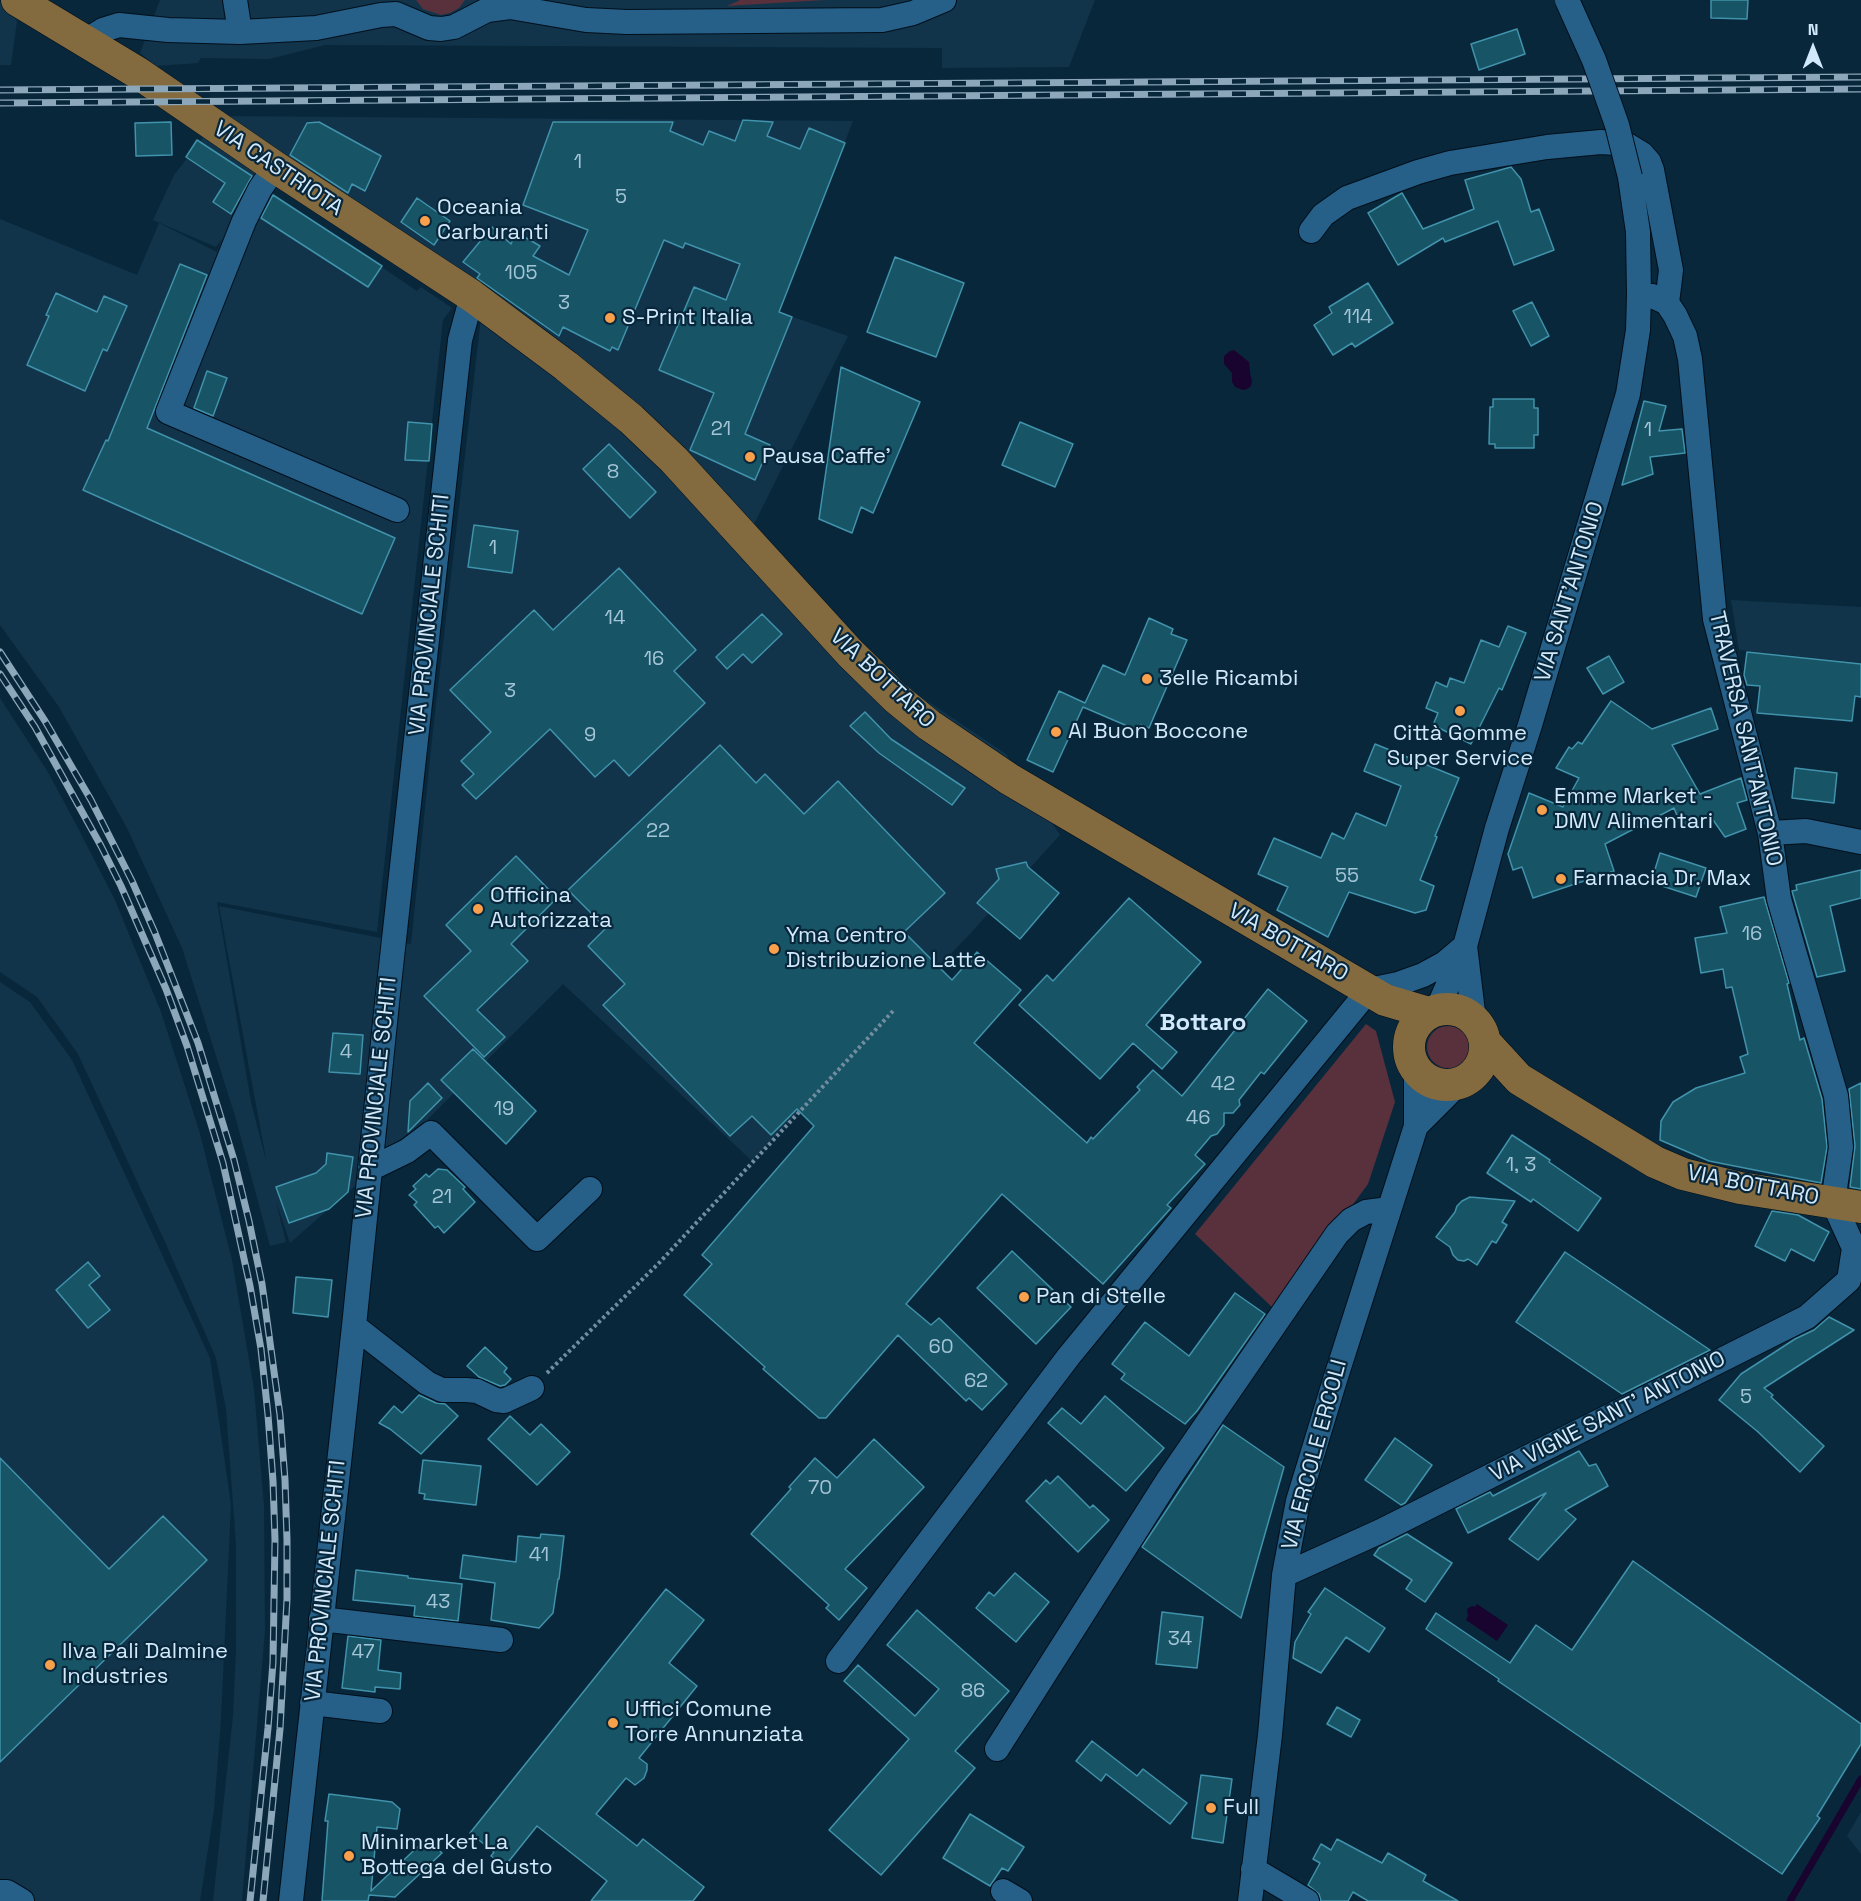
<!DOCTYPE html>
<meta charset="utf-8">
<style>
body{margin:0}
#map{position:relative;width:1861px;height:1901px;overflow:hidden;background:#08273b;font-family:"Space Grotesk",sans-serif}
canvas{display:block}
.north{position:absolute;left:1783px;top:18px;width:60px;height:60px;-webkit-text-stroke:4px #08273b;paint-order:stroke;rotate:0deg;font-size:16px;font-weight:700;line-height:24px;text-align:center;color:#d2e9fc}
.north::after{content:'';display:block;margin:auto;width:21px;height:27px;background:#d2e9fc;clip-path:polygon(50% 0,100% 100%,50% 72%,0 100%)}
</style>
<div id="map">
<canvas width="1861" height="1901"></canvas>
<div class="north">N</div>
</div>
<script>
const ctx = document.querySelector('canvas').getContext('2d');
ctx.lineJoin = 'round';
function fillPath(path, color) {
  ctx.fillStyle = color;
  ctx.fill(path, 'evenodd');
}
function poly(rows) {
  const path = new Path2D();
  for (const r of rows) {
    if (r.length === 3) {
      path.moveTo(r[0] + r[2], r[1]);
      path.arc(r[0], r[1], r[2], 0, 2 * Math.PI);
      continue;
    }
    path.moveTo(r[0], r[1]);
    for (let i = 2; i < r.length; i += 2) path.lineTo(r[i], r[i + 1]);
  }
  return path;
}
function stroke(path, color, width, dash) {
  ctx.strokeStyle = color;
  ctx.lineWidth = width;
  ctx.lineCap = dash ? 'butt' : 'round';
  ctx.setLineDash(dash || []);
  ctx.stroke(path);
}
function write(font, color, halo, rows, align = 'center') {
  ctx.font = font + ' "Space Grotesk",sans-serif';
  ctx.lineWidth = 4.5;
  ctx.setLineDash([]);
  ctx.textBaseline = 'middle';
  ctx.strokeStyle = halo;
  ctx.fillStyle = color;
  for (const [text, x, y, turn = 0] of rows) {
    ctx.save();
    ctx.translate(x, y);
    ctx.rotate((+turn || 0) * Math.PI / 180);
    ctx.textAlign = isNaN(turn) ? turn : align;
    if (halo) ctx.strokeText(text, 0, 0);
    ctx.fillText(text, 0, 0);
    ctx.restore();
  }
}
fillPath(poly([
 [160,0,1095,0,1069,67,942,68,942,48,325,45,269,59,201,58,198,63,156,66,140,53],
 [0,2,17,21,11,65,0,65],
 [220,116,853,121,779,312,848,336,754,524,881,664,920,696,1006,754,1060,835,969,935,752,1161,563,984,405,1142,290,1243,276,1202,286,1242,270,1246,235,1116,182,948,127,828,59,707,0,625,0,219,137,275,159,223,217,252,222,239,216,247,153,220,174,175],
 [259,171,481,318,433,730,411,944,219,906,267,1164,251,1102,217,902,377,932,443,320,452,308,421,287,417,291,273,193,261,207],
 [1731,600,1861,607,1861,663,1739,650],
 [0,698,48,772,79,830,115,900,161,1012,199,1130,232,1260,254,1389,264,1505,265,1631,242,1901,213,1901,233,1715,236,1650,236,1545,226,1409,216,1358,165,1242,78,1054,37,997,0,972],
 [0,982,30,1002,72,1060,210,1358,231,1505,221,1719,214,1810,200,1901,0,1901],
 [1861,1812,1861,1854,1847,1836]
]), '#11344b');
fillPath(poly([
 [416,0,465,0,459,8,450,13,441,15,423,9],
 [740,0,825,0,727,6],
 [1366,1024,1376,1031,1395,1102,1368,1184,1275,1310,1195,1234],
 [1448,1047,21]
]), '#58313c');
fillPath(poly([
 [1234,350,1249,362,1250,373,1252,381,1251,386,1247,389,1243,390,1235,387,1232,382,1232,373,1224,364,1224,356,1230,351],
 [1477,1604,1508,1625,1497,1641,1466,1620,1468,1616,1467,1609,1472,1606,1475,1607]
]), '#19032f');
stroke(poly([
 [1790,1901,1861,1779]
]), '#19032f', 7);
const building = poly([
 [1711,0,1748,0,1747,19,1711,18,1711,0],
 [1517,29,1525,54,1479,70,1471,44,1517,29],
 [743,120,773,122,767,136,800,149,809,128,845,143,779,312,792,317,745,434,770,445,755,480,690,450,714,393,659,370,694,287,726,300,740,264,685,243,683,248,664,240,618,350,612,347,610,351,563,327,559,336,477,278,480,274,463,262,492,227,511,244,516,232,540,246,533,256,569,275,588,230,523,205,553,122,673,122,670,131,703,145,709,131,735,141,743,120],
 [171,122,172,155,136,156,135,123,171,122],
 [319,122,381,156,365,191,352,184,348,193,290,155,307,123,319,122],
 [197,140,252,176,231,214,213,202,225,183,186,157,197,140],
 [1511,167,1521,179,1531,212,1539,209,1554,250,1514,265,1498,221,1445,242,1443,238,1398,265,1368,213,1402,193,1423,229,1474,209,1465,180,1511,167],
 [273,195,382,266,368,287,261,218,273,195],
 [417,198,450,221,434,245,401,222,417,198],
 [895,257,964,283,936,357,867,332,895,257],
 [180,264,207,275,147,428,395,538,362,614,83,490,106,440,108,441,180,264],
 [1368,283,1393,323,1355,347,1352,343,1333,355,1314,325,1332,313,1329,307,1368,283],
 [56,293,97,312,104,296,127,306,107,351,103,349,85,391,27,365,49,316,46,315,56,293],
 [1532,302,1549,336,1531,346,1513,311,1532,302],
 [841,367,920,402,873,513,861,507,852,533,819,519,841,367],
 [207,371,227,378,213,416,194,408,207,371],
 [1493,399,1534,399,1534,408,1538,408,1538,435,1534,435,1534,448,1495,448,1495,444,1489,444,1490,407,1493,407,1493,399],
 [1644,401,1666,406,1659,431,1682,429,1685,453,1650,457,1653,474,1622,485,1644,401],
 [408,422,432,424,429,461,405,460,408,422],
 [1020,422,1073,444,1055,487,1002,465,1020,422],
 [609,444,656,492,630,518,583,469,609,444],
 [474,525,518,531,512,573,468,567,474,525],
 [619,568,696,650,674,671,705,703,629,776,614,760,595,777,550,729,476,799,462,785,474,774,461,761,491,732,450,690,534,610,553,630,619,568],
 [762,614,782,634,752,663,743,654,727,669,716,657,762,614],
 [1149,618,1173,629,1171,634,1187,640,1149,728,1141,725,1139,731,1083,707,1053,772,1027,760,1059,691,1085,703,1103,665,1125,675,1149,618],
 [1508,626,1526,633,1502,690,1499,688,1471,744,1433,725,1438,713,1426,708,1436,682,1447,687,1450,678,1464,683,1481,640,1499,647,1508,626],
 [1747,652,1861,664,1861,697,1855,696,1852,721,1757,713,1760,686,1747,685,1744,675,1747,652],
 [1609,656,1624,682,1603,694,1587,668,1609,656],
 [1611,701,1652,729,1711,708,1718,729,1672,745,1700,794,1741,778,1747,800,1737,803,1746,829,1725,837,1711,817,1681,826,1674,808,1605,844,1614,871,1533,898,1522,867,1513,870,1508,854,1529,793,1563,807,1579,778,1556,768,1569,747,1572,749,1578,742,1582,744,1611,701],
 [865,712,891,739,965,788,952,805,879,753,850,726,865,712],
 [1375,744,1459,778,1435,836,1437,837,1420,880,1434,886,1426,910,1415,913,1349,892,1328,937,1277,910,1288,887,1258,874,1274,838,1321,858,1332,833,1344,839,1356,813,1386,826,1401,786,1364,771,1375,744],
 [720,745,756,783,765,774,804,814,838,781,945,893,904,932,952,980,977,952,1021,990,974,1043,1087,1143,1091,1137,1093,1139,1140,1090,1137,1087,1153,1070,1182,1096,1268,989,1307,1021,1264,1074,1261,1072,1239,1100,1240,1105,1233,1113,1224,1113,1224,1125,1217,1134,1211,1136,1195,1155,1205,1164,1167,1205,1171,1208,1103,1284,1002,1194,906,1304,931,1325,939,1318,1007,1384,982,1410,969,1398,966,1401,898,1335,826,1418,819,1418,763,1369,765,1367,684,1295,712,1264,702,1255,814,1126,797,1109,771,1135,752,1116,730,1136,603,1005,625,984,588,946,606,928,568,890,720,745],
 [1795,768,1837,773,1834,803,1792,798,1795,768],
 [1660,853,1706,868,1696,897,1653,883,1653,876,1660,853],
 [516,856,557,898,511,944,528,961,477,1010,505,1037,484,1057,424,996,471,951,446,925,516,856],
 [1026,862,1028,867,1059,893,1020,939,977,903,999,879,996,869,1026,862],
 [1861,870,1861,898,1830,906,1845,971,1817,977,1792,891,1797,890,1796,885,1861,870],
 [1764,897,1789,983,1787,984,1800,1040,1804,1038,1822,1099,1827,1147,1821,1183,1709,1161,1660,1140,1661,1121,1673,1102,1696,1088,1745,1073,1740,1057,1748,1054,1732,987,1726,988,1723,969,1701,973,1695,938,1727,933,1720,907,1764,897],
 [1129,898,1201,962,1146,1025,1177,1052,1162,1069,1133,1043,1100,1079,1019,1005,1047,975,1053,981,1129,898],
 [333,1033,363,1035,360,1074,329,1072,333,1033],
 [473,1049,536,1111,506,1144,441,1080,473,1049],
 [428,1083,442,1098,408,1132,410,1101,428,1083],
 [1861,1083,1861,1189,1850,1187,1855,1146,1849,1089,1861,1083],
 [1512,1135,1550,1160,1549,1162,1601,1198,1578,1231,1533,1199,1531,1202,1487,1173,1512,1135],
 [327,1153,353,1157,348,1192,329,1209,289,1223,276,1187,316,1173,326,1164,327,1153],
 [438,1169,447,1170,465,1187,463,1189,475,1202,444,1233,438,1226,435,1228,414,1205,417,1202,409,1195,416,1189,413,1186,426,1174,429,1177,438,1169],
 [1470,1197,1515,1201,1502,1222,1507,1225,1496,1243,1492,1241,1477,1265,1468,1259,1464,1261,1458,1260,1453,1255,1450,1247,1436,1237,1455,1212,1457,1206,1462,1201,1470,1197],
 [1772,1211,1798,1215,1829,1232,1814,1261,1791,1249,1785,1261,1755,1246,1772,1211],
 [1012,1251,1071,1307,1036,1344,977,1288,1012,1251],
 [1565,1252,1710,1350,1622,1394,1516,1322,1565,1252],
 [88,1262,100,1276,89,1285,110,1310,88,1328,56,1290,88,1262],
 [296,1277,332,1280,328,1317,293,1313,296,1277],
 [1235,1293,1265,1314,1197,1411,1185,1424,1121,1379,1125,1374,1112,1364,1145,1322,1189,1356,1235,1293],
 [1829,1317,1854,1330,1764,1388,1773,1395,1771,1397,1824,1446,1800,1472,1757,1431,1719,1400,1741,1374,1795,1339,1814,1330,1829,1317],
 [485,1347,507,1368,504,1372,511,1379,505,1385,500,1386,479,1377,467,1366,485,1347],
 [419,1395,436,1403,445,1404,458,1416,421,1454,390,1429,379,1423,394,1406,402,1413,419,1395],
 [1105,1396,1164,1448,1126,1491,1048,1423,1062,1408,1081,1424,1105,1396],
 [510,1416,530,1435,541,1424,570,1452,537,1485,488,1439,510,1416],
 [1223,1425,1284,1467,1241,1618,1142,1547,1223,1425],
 [1395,1438,1432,1465,1405,1503,1401,1505,1365,1480,1395,1438],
 [874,1439,924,1487,845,1569,867,1588,839,1620,826,1608,829,1605,751,1534,791,1489,789,1487,815,1458,837,1478,874,1439],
 [1579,1451,1589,1466,1596,1464,1608,1486,1565,1510,1576,1519,1538,1560,1509,1539,1546,1493,1468,1533,1456,1509,1490,1492,1493,1496,1579,1451],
 [0,1458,109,1569,163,1516,207,1560,0,1762,0,1458],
 [423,1460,481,1466,476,1505,424,1499,425,1494,419,1493,423,1460],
 [1058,1476,1090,1508,1093,1505,1109,1520,1078,1552,1026,1501,1046,1480,1050,1484,1058,1476],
 [541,1534,564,1536,559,1579,558,1579,553,1613,539,1628,491,1620,495,1583,460,1578,463,1555,516,1562,518,1536,540,1538,541,1534],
 [1407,1534,1452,1563,1425,1602,1406,1589,1412,1580,1374,1555,1379,1548,1407,1534],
 [1633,1561,1861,1724,1861,1744,1817,1816,1820,1818,1782,1874,1498,1681,1499,1679,1426,1629,1436,1613,1510,1663,1536,1625,1572,1650,1633,1561],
 [356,1570,408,1576,408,1578,462,1584,458,1621,414,1616,415,1606,353,1600,356,1570],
 [1015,1573,1049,1602,1016,1642,976,1608,989,1592,994,1596,1015,1573],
 [1325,1588,1385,1628,1369,1652,1346,1637,1321,1673,1293,1658,1295,1642,1311,1614,1308,1612,1325,1588],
 [666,1589,704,1620,669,1663,697,1686,639,1758,647,1764,647,1770,644,1778,635,1785,626,1778,596,1814,637,1846,643,1839,704,1887,693,1901,591,1901,607,1881,537,1826,505,1866,491,1856,494,1852,470,1833,666,1589],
 [917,1610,1009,1691,955,1751,975,1768,881,1875,829,1830,909,1739,844,1681,858,1665,915,1716,939,1689,887,1645,917,1610],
 [1162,1612,1203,1617,1197,1668,1156,1664,1162,1612],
 [348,1636,381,1640,378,1670,401,1673,400,1689,375,1687,375,1692,342,1688,348,1636],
 [1337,1707,1360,1720,1351,1737,1327,1724,1337,1707],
 [1092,1741,1137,1776,1143,1769,1187,1803,1170,1824,1106,1774,1101,1781,1076,1761,1092,1741],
 [1201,1775,1232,1779,1223,1843,1192,1838,1201,1775],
 [329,1794,392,1802,400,1809,397,1829,377,1827,371,1891,427,1838,442,1853,395,1897,369,1895,368,1901,322,1901,328,1821,325,1821,329,1794],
 [970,1814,1024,1847,1008,1871,1002,1868,990,1886,943,1858,970,1814],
 [1337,1839,1382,1863,1388,1853,1426,1875,1423,1881,1458,1901,1368,1901,1353,1892,1348,1901,1321,1901,1319,1894,1308,1885,1320,1863,1313,1859,1321,1844,1331,1850,1337,1839]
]);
fillPath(building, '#175466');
stroke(building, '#4192ab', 1.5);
const minor = poly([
 [235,0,240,32],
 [85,41,103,30,119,25,168,30,240,32,316,28,381,15,396,14,429,28,441,29,454,27,487,10,510,7,586,20,627,22,882,20,913,13,944,0],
 [275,167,260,189,244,221,168,412,397,510],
 [1311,231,1323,215,1347,198,1418,172,1450,163,1547,147,1601,142,1616,143,1629,146,1642,154,1649,162,1652,170,1671,270,1667,303],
 [1770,833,1806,831,1861,842],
 [1465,946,1474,1020],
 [1437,1010,1465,946,1497,828,1530,725,1628,394,1638,330,1639,295,1638,232,1630,177],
 [1416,1126,1458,1084],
 [370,1169,407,1151,431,1133,537,1239,590,1189],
 [354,1326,427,1383,442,1390,466,1390,477,1391,496,1400,504,1401,532,1388],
 [1284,1575,1381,1531,1807,1317,1849,1280,1854,1248,1833,1202,1841,1147,1836,1096,1779,899,1770,833,1715,619,1690,359,1685,336,1675,315,1667,303,1652,296,1639,295],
 [321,1619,501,1640],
 [838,1661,1069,1356,1369,990,1398,984,1423,975,1445,963,1465,946],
 [312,1703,380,1711],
 [997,1749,1168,1480,1337,1234,1351,1220,1366,1212,1389,1209],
 [1253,1869,1307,1901],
 [1003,1891,1020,1901],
 [0,1892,7,1892,22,1901],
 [291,1901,354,1326,387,1003,460,340,472,296],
 [1250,1901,1270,1735,1284,1575,1298,1501,1335,1380,1416,1126,1416,1071]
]);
const major = poly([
 [17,0,138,73,275,167,472,296,566,366,631,419,674,460,850,653,896,698,929,725,1009,779,1385,1000,1429,1013],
 [1447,1047,38],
 [1485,1042,1519,1079,1655,1162,1683,1174,1740,1188,1861,1207]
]);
stroke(minor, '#010f1b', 26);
stroke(major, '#010f1b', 33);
stroke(poly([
 [547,1373,660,1262,893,1011]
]), '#728da0', 4, [3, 3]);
stroke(minor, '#265f87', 24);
stroke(major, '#846a3f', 32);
const rail = poly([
 [0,90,1861,77],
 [0,103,1861,89],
 [0,652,45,721,91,800,132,881,155,933,198,1043,234,1160,249,1221,262,1284,280,1415,285,1480,287,1540,287,1599,280,1729,263,1901],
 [0,674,35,727,101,846,121,886,166,989,187,1046,223,1163,250,1286,261,1349,268,1415,273,1481,275,1540,273,1662,268,1728,250,1901]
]);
stroke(rail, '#8da7ba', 7);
stroke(rail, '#08273b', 4.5, [14]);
const minorBridge = poly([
 [1567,0,1594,60,1617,125,1630,177]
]);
stroke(minorBridge, '#010f1b', 26, []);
stroke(minorBridge, '#265f87', 24);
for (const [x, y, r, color] of [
 [425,221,6,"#f8a04b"],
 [610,318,6,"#f8a04b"],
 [750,457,6,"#f8a04b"],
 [1147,679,6,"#f8a04b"],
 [1460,711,6,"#f8a04b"],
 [1056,732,6,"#f8a04b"],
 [1542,810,6,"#f8a04b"],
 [1561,879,6,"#f8a04b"],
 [478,909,6,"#f8a04b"],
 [774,949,6,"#f8a04b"],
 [1024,1297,6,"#f8a04b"],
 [50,1665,6,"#f8a04b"],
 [613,1723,6,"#f8a04b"],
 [1211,1808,6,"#f8a04b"],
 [349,1856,6,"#f8a04b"]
]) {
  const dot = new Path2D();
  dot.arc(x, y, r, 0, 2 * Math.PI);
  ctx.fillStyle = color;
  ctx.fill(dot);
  stroke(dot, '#08273b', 2);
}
write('20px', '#a3c4d6', null, [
 ["1",578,163],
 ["5",621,198],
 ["105",521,274],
 ["3",564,304],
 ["114",1358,318],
 ["21",721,430],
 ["1",1648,431],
 ["8",613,473],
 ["1",493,549],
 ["14",615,619],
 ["16",654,660],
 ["3",510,692],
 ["9",590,736],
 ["22",658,832],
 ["55",1347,877],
 ["16",1752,935],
 ["4",346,1053],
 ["42",1223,1085],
 ["19",504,1110],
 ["46",1198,1119],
 ["1, 3",1521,1166],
 ["21",442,1198],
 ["60",941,1348],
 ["62",976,1382],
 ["5",1746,1398],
 ["70",820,1489],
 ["41",539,1556],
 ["43",438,1603],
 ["34",1180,1640],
 ["47",363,1653],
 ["86",973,1692]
]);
write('22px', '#d2e9fc', '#08273b', [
 ["VIA CASTRIOTA",278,169,34],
 ["VIA SANT'ANTONIO",1570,592,-73],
 ["VIA PROVINCIALE SCHITI",430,615,-84],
 ["VIA BOTTARO",882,679,43],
 ["TRAVERSA SANT'ANTONIO",1745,739,77],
 ["VIA BOTTARO",1288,943,30],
 ["VIA PROVINCIALE SCHITI",377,1098,-84],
 ["VIA BOTTARO",1753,1186,11],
 ["VIA VIGNE SANT' ANTONIO",1608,1417,-27],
 ["VIA ERCOLE ERCOLI",1315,1455,-75],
 ["VIA PROVINCIALE SCHITI",326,1581,-84]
]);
write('22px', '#d2e9fc', '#08273b', [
 ["Oceania",437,208],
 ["Carburanti",437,233],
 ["S-Print Italia",622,318],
 ["Pausa Caffe'",762,457],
 ["3elle Ricambi",1159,679],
 ["Al Buon Boccone",1068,732],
 ["Città Gomme",1460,734,"center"],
 ["Super Service",1460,759,"center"],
 ["Emme Market -",1554,797],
 ["DMV Alimentari",1554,822],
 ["Farmacia Dr. Max",1573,879],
 ["Officina",490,896],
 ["Autorizzata",490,921],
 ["Yma Centro",786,936],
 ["Distribuzione Latte",786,961],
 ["Pan di Stelle",1036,1297],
 ["Ilva Pali Dalmine",62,1652],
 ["Industries",62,1677],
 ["Uffici Comune",625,1710],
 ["Torre Annunziata",625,1735],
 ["Full",1223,1808],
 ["Minimarket La",361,1843],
 ["Bottega del Gusto",361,1868]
], 'left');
write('bold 24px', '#d2e9fc', '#08273b', [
 ["Bottaro",1203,1023]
]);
</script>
